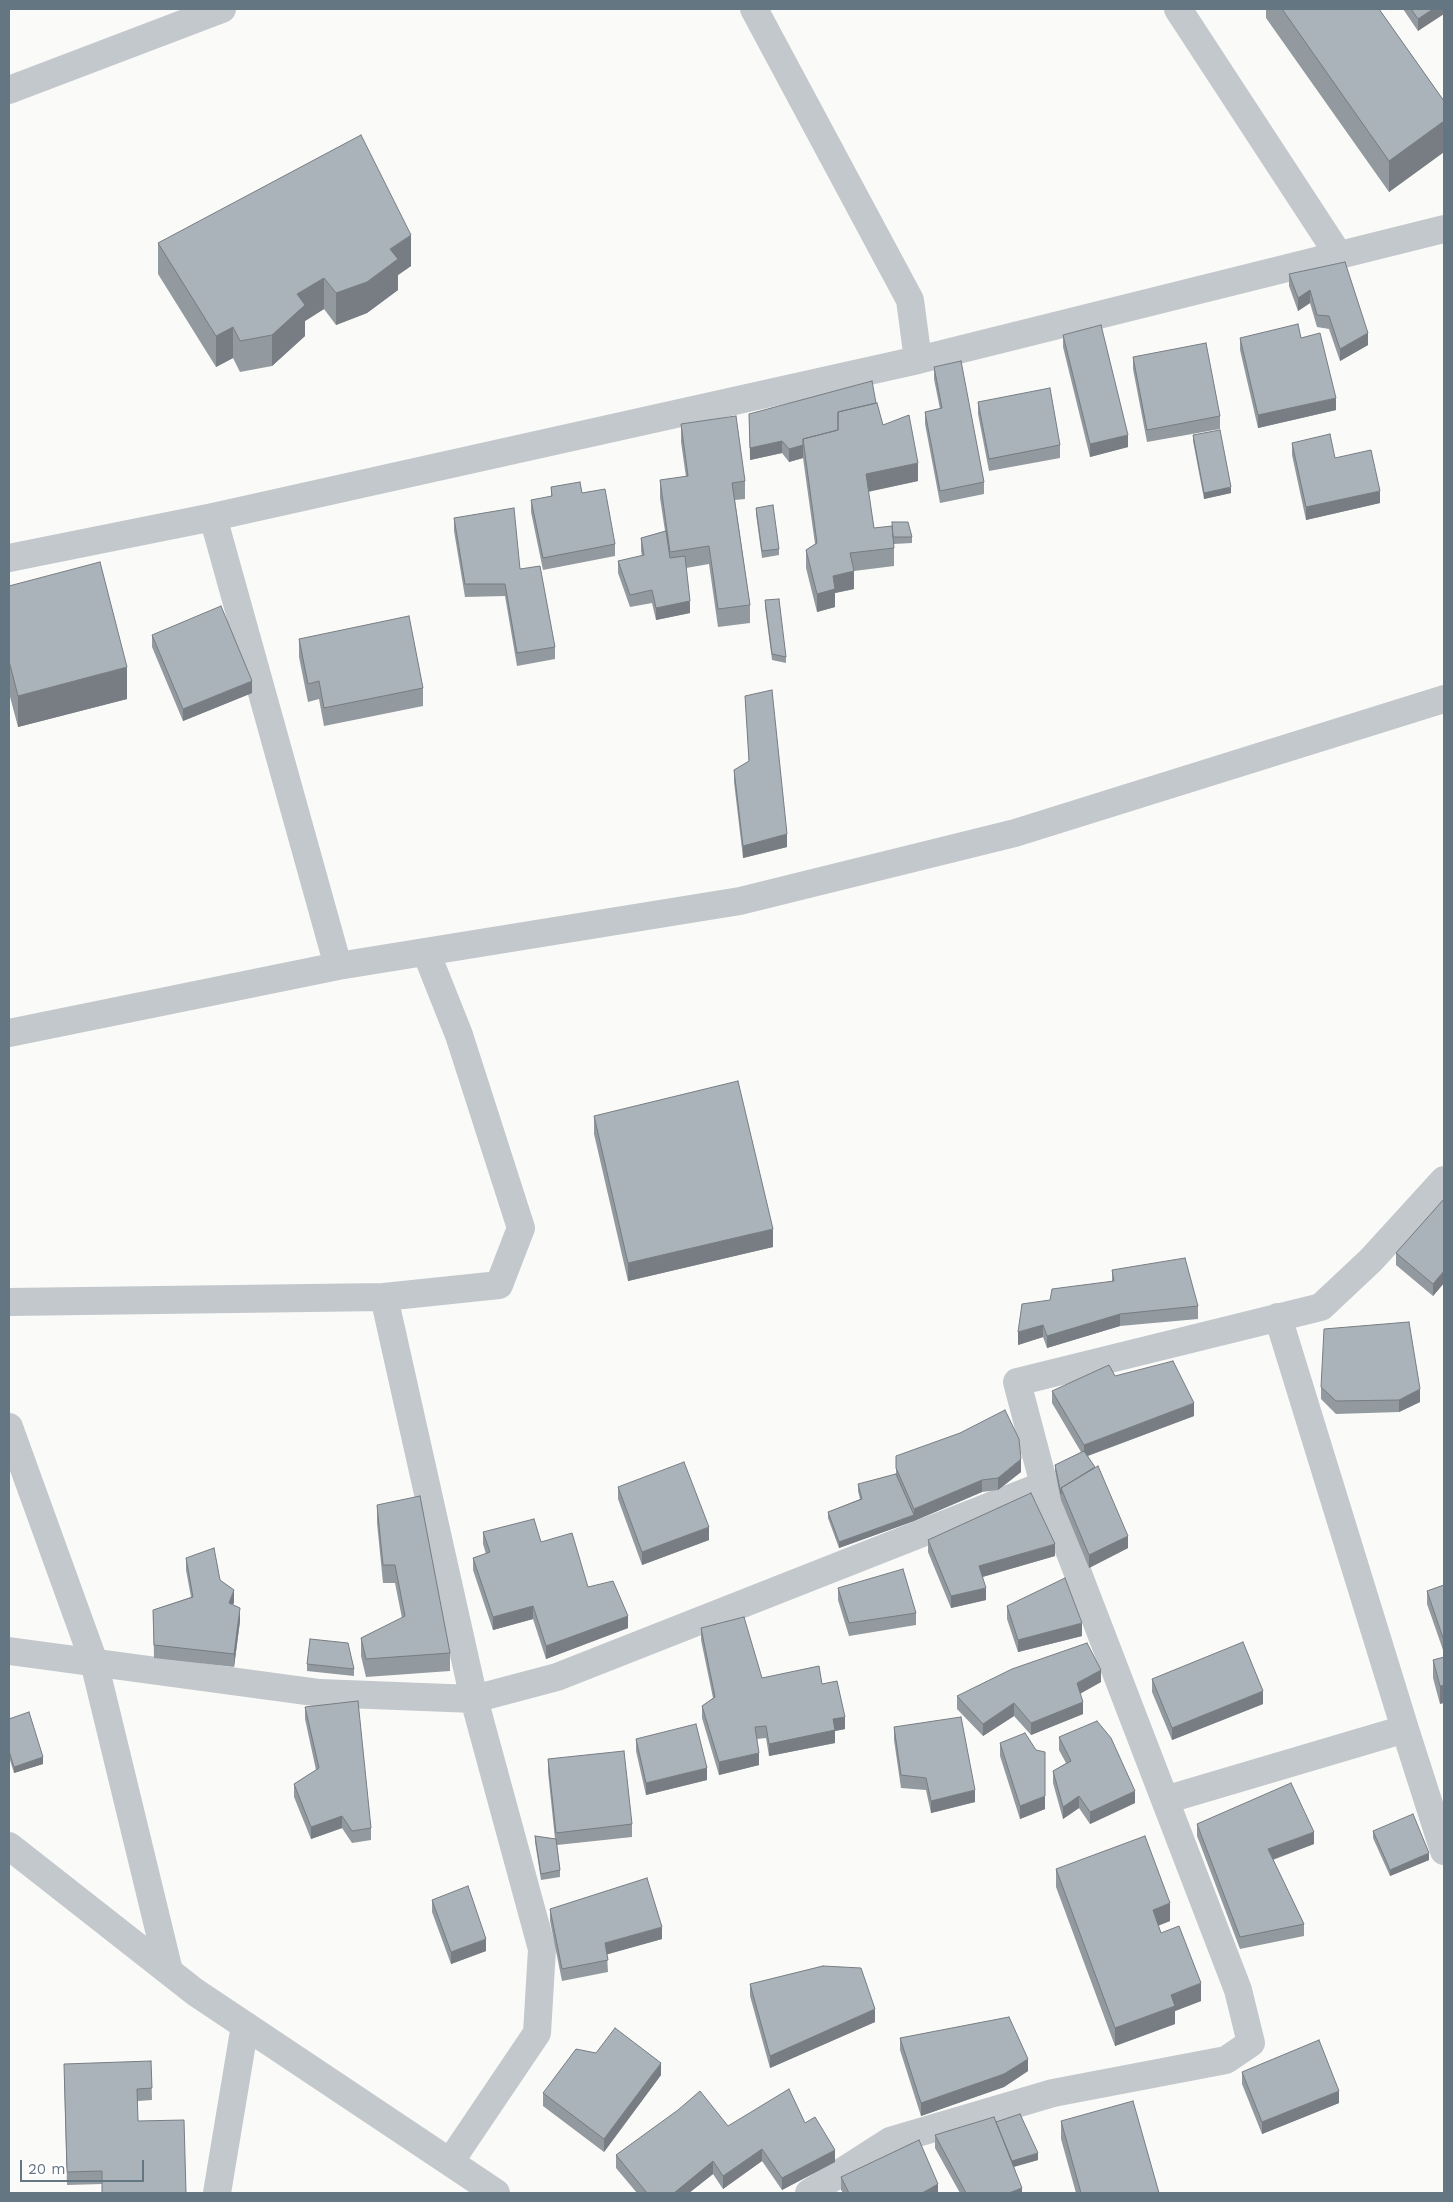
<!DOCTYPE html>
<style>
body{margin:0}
#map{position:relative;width:1453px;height:2202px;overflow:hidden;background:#fafaf8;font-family:"Work Sans",sans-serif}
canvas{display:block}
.frame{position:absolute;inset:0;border:10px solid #657683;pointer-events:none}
.scale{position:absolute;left:20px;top:2160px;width:124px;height:22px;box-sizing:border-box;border:2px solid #657683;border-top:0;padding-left:6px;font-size:15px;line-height:18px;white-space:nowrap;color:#657683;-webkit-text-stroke:4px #fff;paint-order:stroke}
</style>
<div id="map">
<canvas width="1453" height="2202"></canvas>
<div class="frame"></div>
<div class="scale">20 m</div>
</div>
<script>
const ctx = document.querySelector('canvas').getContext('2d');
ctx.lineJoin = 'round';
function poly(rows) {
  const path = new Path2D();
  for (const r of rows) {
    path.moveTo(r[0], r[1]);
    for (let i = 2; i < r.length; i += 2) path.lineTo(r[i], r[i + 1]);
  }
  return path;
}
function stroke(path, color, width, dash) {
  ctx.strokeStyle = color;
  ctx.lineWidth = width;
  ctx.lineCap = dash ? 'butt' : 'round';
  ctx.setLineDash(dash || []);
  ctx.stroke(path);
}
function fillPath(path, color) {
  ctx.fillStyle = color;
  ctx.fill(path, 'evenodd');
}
stroke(poly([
 [754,9,910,300,918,360],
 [1178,9,1338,254],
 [9,90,222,9],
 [9,558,213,517,918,360,1444,229],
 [338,966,740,901,1015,833,1444,699],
 [9,1033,338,966,213,517],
 [384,1297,474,1699,542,1949,537,2033,450,2162],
 [9,1302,384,1297,499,1285,521,1228,459,1035,426,952],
 [1278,1317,1405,1729,1444,1851],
 [9,1427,94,1662,169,1971],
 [9,1651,320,1693,474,1699,557,1677,1044,1485,1017,1382,1321,1307,1371,1260,1444,1180],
 [1165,1800,1405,1729],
 [9,1846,195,1992,496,2193],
 [217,2193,245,2025],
 [809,2193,890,2141,1053,2093,1226,2060,1251,2043,1238,1990,1044,1485]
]), '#c3c8cc', 28);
fillPath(poly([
 [1266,9,1379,9,1444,101,1444,152,1389,192,1266,18],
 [1403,9,1444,9,1418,31],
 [158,243,411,266,398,275,398,290,367,313,336,325,324,309,305,321,305,336,272,366,240,372,233,358,216,367,158,274],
 [1289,274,1368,333,1368,345,1340,361,1329,329,1317,327,1310,303,1298,311,1289,286],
 [1063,335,1128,447,1090,457,1063,347],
 [1240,338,1336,410,1258,428,1240,350],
 [1133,357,1220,416,1220,429,1147,442,1133,369],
 [934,367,984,482,984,494,940,503,925,424,925,412,940,409,934,379],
 [978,402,1060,445,1060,458,989,471,978,414],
 [876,403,883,425,918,481,868,492,874,528,912,537,912,543,894,544,894,566,854,571,854,589,835,593,835,607,817,612,806,568,806,550,815,544,803,458,789,462,782,453,750,460,749,414],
 [681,424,745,481,745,499,735,500,750,605,750,623,718,627,709,564,686,568,690,613,656,620,652,603,630,607,618,573,618,561,642,556,641,551,641,538,665,531,660,498,660,480,686,477,681,442],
 [1193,435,1231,493,1204,499,1193,441],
 [1292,443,1335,458,1380,503,1306,520,1292,455],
 [551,487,615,544,615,556,543,570,531,512,531,500,551,497],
 [756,508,779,549,779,555,762,558,756,514],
 [454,518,520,569,555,647,555,659,517,666,505,596,465,597,454,531],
 [9,586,127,699,18,727,9,693],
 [765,600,786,657,786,663,772,660,765,607],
 [152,635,252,693,183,721,152,647],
 [299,639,423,688,423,706,324,726,319,699,308,702,299,657],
 [745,696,787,847,743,858,734,782,734,770,749,762],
 [594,1116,773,1247,628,1281,594,1134],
 [1444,1199,1444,1283,1433,1296,1396,1265,1396,1253],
 [1112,1270,1198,1306,1198,1319,1120,1326,1047,1348,1043,1337,1018,1345,1050,1300,1112,1281],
 [1115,1376,1194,1416,1088,1456,1128,1548,1089,1568,1061,1500,1055,1471,1055,1465,1081,1452,1052,1403,1052,1391],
 [1321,1387,1420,1402,1399,1412,1336,1414,1321,1399],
 [896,1456,1021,1472,998,1490,982,1492,914,1521,839,1548,828,1518,828,1512,860,1499,858,1491,858,1484,896,1474],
 [618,1487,709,1540,642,1565,618,1499],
 [377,1505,450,1653,450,1671,366,1677,361,1656,361,1638,402,1618,395,1583,383,1583,377,1523],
 [483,1532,541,1542,588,1587,628,1628,546,1659,533,1619,493,1630,473,1570,473,1558,486,1554,483,1544],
 [928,1540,1055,1556,982,1577,986,1600,951,1608,928,1552],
 [186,1558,220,1580,234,1602,233,1605,240,1621,234,1667,154,1658,153,1610,191,1597,186,1570],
 [1444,1585,1444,1650,1443,1650,1427,1604,1427,1591],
 [838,1588,916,1613,916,1625,849,1636,838,1600],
 [1007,1606,1082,1636,1018,1652,1007,1619],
 [701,1628,762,1678,822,1684,845,1729,835,1731,835,1743,769,1756,766,1738,757,1739,759,1765,719,1775,702,1718,702,1706,713,1698,701,1640],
 [1444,1657,1440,1704,1433,1678,1433,1660],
 [307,1664,354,1669,354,1676,307,1671],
 [1152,1679,1263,1704,1172,1740,1152,1692],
 [1101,1682,1080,1694,1083,1714,1031,1735,1014,1716,983,1736,957,1709,957,1696],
 [305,1707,371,1828,371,1840,352,1843,342,1828,311,1839,294,1797,294,1784,316,1770,305,1719],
 [9,1719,43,1764,14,1773,9,1757],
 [894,1727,975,1802,931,1813,926,1790,901,1788,894,1740],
 [1059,1737,1135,1803,1090,1824,1079,1808,1063,1819,1053,1783,1053,1771,1066,1763,1059,1750],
 [636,1739,707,1780,646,1795,636,1751],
 [1000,1743,1045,1809,1020,1819,1000,1756],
 [548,1759,632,1824,632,1837,557,1845,560,1870,560,1877,541,1880,535,1842,535,1836,555,1839,548,1772],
 [1197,1824,1314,1844,1273,1860,1304,1924,1304,1936,1240,1949,1197,1836],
 [1373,1831,1429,1860,1390,1876,1373,1838],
 [1056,1869,1170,1921,1158,1925,1161,1933,1201,2001,1175,2011,1175,2024,1115,2046,1056,1887],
 [432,1900,486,1951,451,1964,432,1912],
 [550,1909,662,1939,607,1954,608,1972,562,1981,550,1921],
 [750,1984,875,2022,770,2068,750,1996],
 [900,2038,1028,2071,1004,2087,921,2116,900,2050],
 [596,2053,661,2075,604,2152,543,2106,543,2093],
 [151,2061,152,2100,138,2101,102,2184,67,2185,64,2076],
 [1242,2072,1339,2103,1262,2134,1242,2084],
 [1061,2121,1159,2193,1076,2193,1061,2139],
 [996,2122,1038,2160,1014,2167,1022,2193,960,2193,935,2148,935,2135],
 [805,2123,835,2162,782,2190,762,2161,723,2189,713,2174,689,2193,637,2193,616,2168,616,2155,728,2126],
 [841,2177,938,2193,843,2193,841,2190]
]), '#929a9f');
fillPath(poly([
 [1433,9,1444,9,1444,14,1418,31,1418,19],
 [1444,121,1444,152,1389,192,1389,161],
 [411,235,411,266,398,275,398,290,367,313,336,325,336,293,390,249],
 [324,278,324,309,305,321,305,336,272,366,272,335,297,294],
 [1310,290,1310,303,1298,311,1298,298],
 [233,327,233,358,216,367,216,336],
 [1368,333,1368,345,1340,361,1340,349],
 [1336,398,1336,410,1258,428,1258,415],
 [1128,435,1128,447,1090,457,1090,444],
 [782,441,782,453,750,460,750,448],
 [803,445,803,458,789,462,789,449],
 [918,463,918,481,866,492,866,474],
 [1231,487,1231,493,1204,499,1204,493],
 [1380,491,1380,503,1306,520,1306,507],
 [854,571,854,589,835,593,835,607,817,612,817,594,833,576],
 [690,601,690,613,656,620,656,608],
 [127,667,127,699,18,727,18,696],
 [252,681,252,693,183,721,183,709],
 [787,834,787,847,743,858,743,846],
 [773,1229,773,1247,628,1281,628,1263],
 [1444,1271,1444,1283,1433,1296,1433,1284],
 [1120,1314,1120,1326,1047,1348,1047,1336],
 [1043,1325,1043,1337,1018,1345,1018,1332],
 [1420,1389,1420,1402,1399,1412,1399,1400],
 [1194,1403,1194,1416,1084,1457,1084,1445],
 [1021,1459,1021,1472,998,1490,998,1478],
 [982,1480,982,1492,914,1521,839,1548,839,1542,914,1515,914,1509],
 [709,1527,709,1540,642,1565,642,1552],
 [1128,1536,1128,1548,1089,1568,1089,1555],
 [1055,1544,1055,1556,979,1578,979,1566],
 [986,1588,986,1600,951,1608,951,1596],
 [234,1590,234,1602,229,1616,229,1603],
 [533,1606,533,1619,493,1630,493,1617],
 [240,1608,240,1621,234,1667,234,1654],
 [628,1616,628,1628,546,1659,546,1646],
 [1082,1623,1082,1636,1018,1652,1018,1640],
 [1443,1638,1444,1638,1444,1650,1443,1650],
 [1101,1670,1101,1682,1077,1695,1077,1683],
 [1444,1685,1444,1703,1440,1704,1440,1686],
 [1263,1691,1263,1704,1172,1740,1172,1728],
 [1083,1702,1083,1714,1031,1735,1031,1723],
 [1014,1703,1014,1716,983,1736,983,1724],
 [845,1717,845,1729,835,1731,835,1743,769,1756,769,1744,833,1719],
 [759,1753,759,1765,719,1775,719,1762],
 [43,1757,43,1764,14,1773,14,1767],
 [707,1768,707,1780,646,1795,646,1783],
 [975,1790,975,1802,931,1813,931,1801],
 [1135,1791,1135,1803,1090,1824,1090,1812],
 [1045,1796,1045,1809,1020,1819,1020,1806],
 [1079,1796,1079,1808,1063,1819,1063,1807],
 [342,1816,342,1828,311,1839,311,1827],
 [1314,1832,1314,1844,1268,1861,1268,1849],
 [1429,1853,1429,1860,1390,1876,1390,1870],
 [1170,1903,1170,1921,1153,1928,1153,1910],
 [662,1927,662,1939,605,1955,605,1943],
 [486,1939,486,1951,451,1964,451,1952],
 [1201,1983,1201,2001,1175,2011,1175,2024,1115,2046,1115,2028,1171,1995],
 [875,2009,875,2022,770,2068,770,2056],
 [1028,2059,1028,2071,1004,2087,921,2116,921,2103],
 [661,2063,661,2075,604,2152,604,2139],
 [1339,2091,1339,2103,1262,2134,1262,2122],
 [762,2149,762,2161,723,2189,723,2176],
 [835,2150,835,2162,782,2190,782,2178],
 [1038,2153,1038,2160,1009,2168,1009,2162],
 [713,2161,713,2174,689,2193,674,2193],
 [938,2184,938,2193,922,2193],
 [1022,2188,1022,2193,1009,2193]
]), '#777d82');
const building = poly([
 [1282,9,1379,9,1444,101,1444,121,1389,161,1282,9],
 [1411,9,1433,9,1418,19,1411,9],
 [361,135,411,235,390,249,398,259,367,282,336,293,324,278,297,294,305,305,272,335,240,341,233,327,216,336,158,243,361,135],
 [1345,262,1368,333,1340,349,1329,316,1317,315,1310,290,1298,298,1289,274,1345,262],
 [1298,324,1301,338,1320,333,1336,398,1258,415,1240,338,1298,324],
 [1101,325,1128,435,1090,444,1063,335,1101,325],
 [1206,343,1220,416,1147,430,1133,357,1206,343],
 [961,361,984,482,940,491,925,412,942,408,934,367,961,361],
 [872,381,876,403,838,412,838,430,803,439,803,445,789,449,782,441,750,448,749,414,872,381],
 [1050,388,1060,445,989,459,978,402,1050,388],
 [877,403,883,425,909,415,918,463,866,474,874,528,892,526,894,548,850,553,854,571,833,576,835,589,817,594,806,550,817,543,803,439,838,430,838,412,877,403],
 [736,416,745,481,732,483,750,605,718,609,709,546,670,552,660,480,688,476,681,424,736,416],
 [1220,430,1231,487,1204,493,1193,435,1220,430],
 [1330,434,1335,458,1371,450,1380,491,1306,507,1292,443,1330,434],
 [580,482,582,493,605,489,615,544,543,558,531,500,552,496,551,487,580,482],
 [773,505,779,549,762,551,756,508,773,505],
 [514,508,520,569,540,566,555,647,517,653,505,584,465,584,454,518,514,508],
 [892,522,908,522,912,537,893,537,892,522],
 [666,531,670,558,685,556,690,601,656,608,652,590,630,595,618,561,644,555,641,538,666,531],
 [100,562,127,667,18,696,9,661,9,586,100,562],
 [779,599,786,657,772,654,765,600,779,599],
 [221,606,252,681,183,709,152,635,221,606],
 [409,616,423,688,324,708,319,681,308,684,299,639,409,616],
 [772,690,787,834,743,846,734,770,749,761,745,696,772,690],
 [738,1081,773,1229,628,1263,594,1116,738,1081],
 [1444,1199,1444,1271,1433,1284,1396,1253,1444,1199],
 [1185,1258,1198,1306,1120,1314,1047,1336,1043,1325,1018,1332,1022,1304,1050,1300,1052,1289,1114,1281,1112,1270,1185,1258],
 [1409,1322,1420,1389,1399,1400,1336,1401,1321,1387,1324,1329,1409,1322],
 [1173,1361,1194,1403,1084,1445,1052,1391,1109,1365,1115,1376,1173,1361],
 [1005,1410,1019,1439,1021,1459,998,1478,982,1480,914,1509,896,1468,896,1456,960,1433,1005,1410],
 [1084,1451,1095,1467,1061,1488,1061,1494,1055,1465,1084,1451],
 [684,1462,709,1527,642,1552,618,1487,684,1462],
 [1098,1466,1128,1536,1089,1555,1061,1488,1098,1466],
 [896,1474,914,1515,839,1542,828,1512,862,1499,858,1484,896,1474],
 [1031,1493,1055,1544,979,1566,986,1588,951,1596,928,1540,1031,1493],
 [420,1496,450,1653,366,1659,361,1638,405,1616,395,1565,383,1565,377,1505,420,1496],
 [534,1519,541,1542,572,1533,588,1587,613,1581,628,1616,546,1646,533,1606,493,1617,473,1558,490,1552,483,1532,534,1519],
 [214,1548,220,1580,234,1590,229,1603,240,1608,234,1654,154,1645,153,1610,193,1597,186,1558,214,1548],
 [903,1569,916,1613,849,1623,838,1588,903,1569],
 [1065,1578,1082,1623,1018,1640,1007,1606,1065,1578],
 [1444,1585,1444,1638,1443,1638,1427,1591,1444,1585],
 [744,1617,762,1678,819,1666,822,1684,837,1681,845,1717,833,1719,835,1730,769,1744,766,1726,755,1727,759,1753,719,1762,702,1706,715,1697,701,1628,744,1617],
 [310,1639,348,1643,354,1669,307,1664,310,1639],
 [1243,1642,1263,1691,1172,1728,1152,1679,1243,1642],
 [1087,1643,1101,1670,1077,1683,1083,1702,1031,1723,1014,1703,983,1724,957,1696,1012,1669,1087,1643],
 [1444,1657,1444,1685,1440,1686,1433,1660,1444,1657],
 [358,1701,371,1828,352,1831,342,1816,311,1827,294,1784,319,1768,305,1707,358,1701],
 [29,1712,43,1757,14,1767,9,1751,9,1719,29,1712],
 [961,1717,975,1790,931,1801,926,1778,901,1775,894,1727,961,1717],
 [1097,1721,1111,1738,1135,1791,1090,1812,1079,1796,1063,1807,1053,1771,1071,1761,1059,1737,1097,1721],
 [696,1724,707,1768,646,1783,636,1739,696,1724],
 [1025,1733,1036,1750,1045,1752,1045,1796,1020,1806,1000,1743,1025,1733],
 [624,1751,632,1824,556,1833,548,1759,624,1751],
 [1291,1783,1314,1832,1268,1849,1304,1924,1240,1937,1197,1824,1291,1783],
 [1413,1814,1429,1853,1390,1870,1373,1831,1413,1814],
 [535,1836,556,1839,560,1870,541,1874,535,1836],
 [1145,1836,1170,1903,1153,1910,1161,1933,1179,1926,1201,1983,1171,1995,1175,2006,1115,2028,1056,1869,1145,1836],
 [647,1878,662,1927,605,1943,608,1960,562,1969,550,1909,647,1878],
 [468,1886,486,1939,451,1952,432,1900,468,1886],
 [823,1966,861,1968,875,2009,770,2056,750,1984,823,1966],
 [1009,2017,1028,2059,1004,2074,921,2103,900,2038,1009,2017],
 [615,2028,661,2063,604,2139,543,2093,576,2049,596,2053,615,2028],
 [1319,2040,1339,2091,1262,2122,1242,2072,1319,2040],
 [151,2061,152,2088,137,2089,138,2121,184,2120,186,2193,102,2193,102,2171,67,2172,64,2064,151,2061],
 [789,2089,805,2123,815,2117,835,2150,782,2178,762,2149,723,2176,713,2161,674,2193,647,2193,616,2155,678,2110,700,2091,728,2126,789,2089],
 [1133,2101,1159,2193,1081,2193,1061,2121,1133,2101],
 [1020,2114,1038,2153,1012,2161,996,2122,1020,2114],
 [994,2117,1022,2188,1009,2193,966,2193,935,2135,994,2117],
 [919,2140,938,2184,922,2193,849,2193,841,2177,919,2140]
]);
fillPath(building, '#aab3b9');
stroke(building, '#777d82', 1);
</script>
